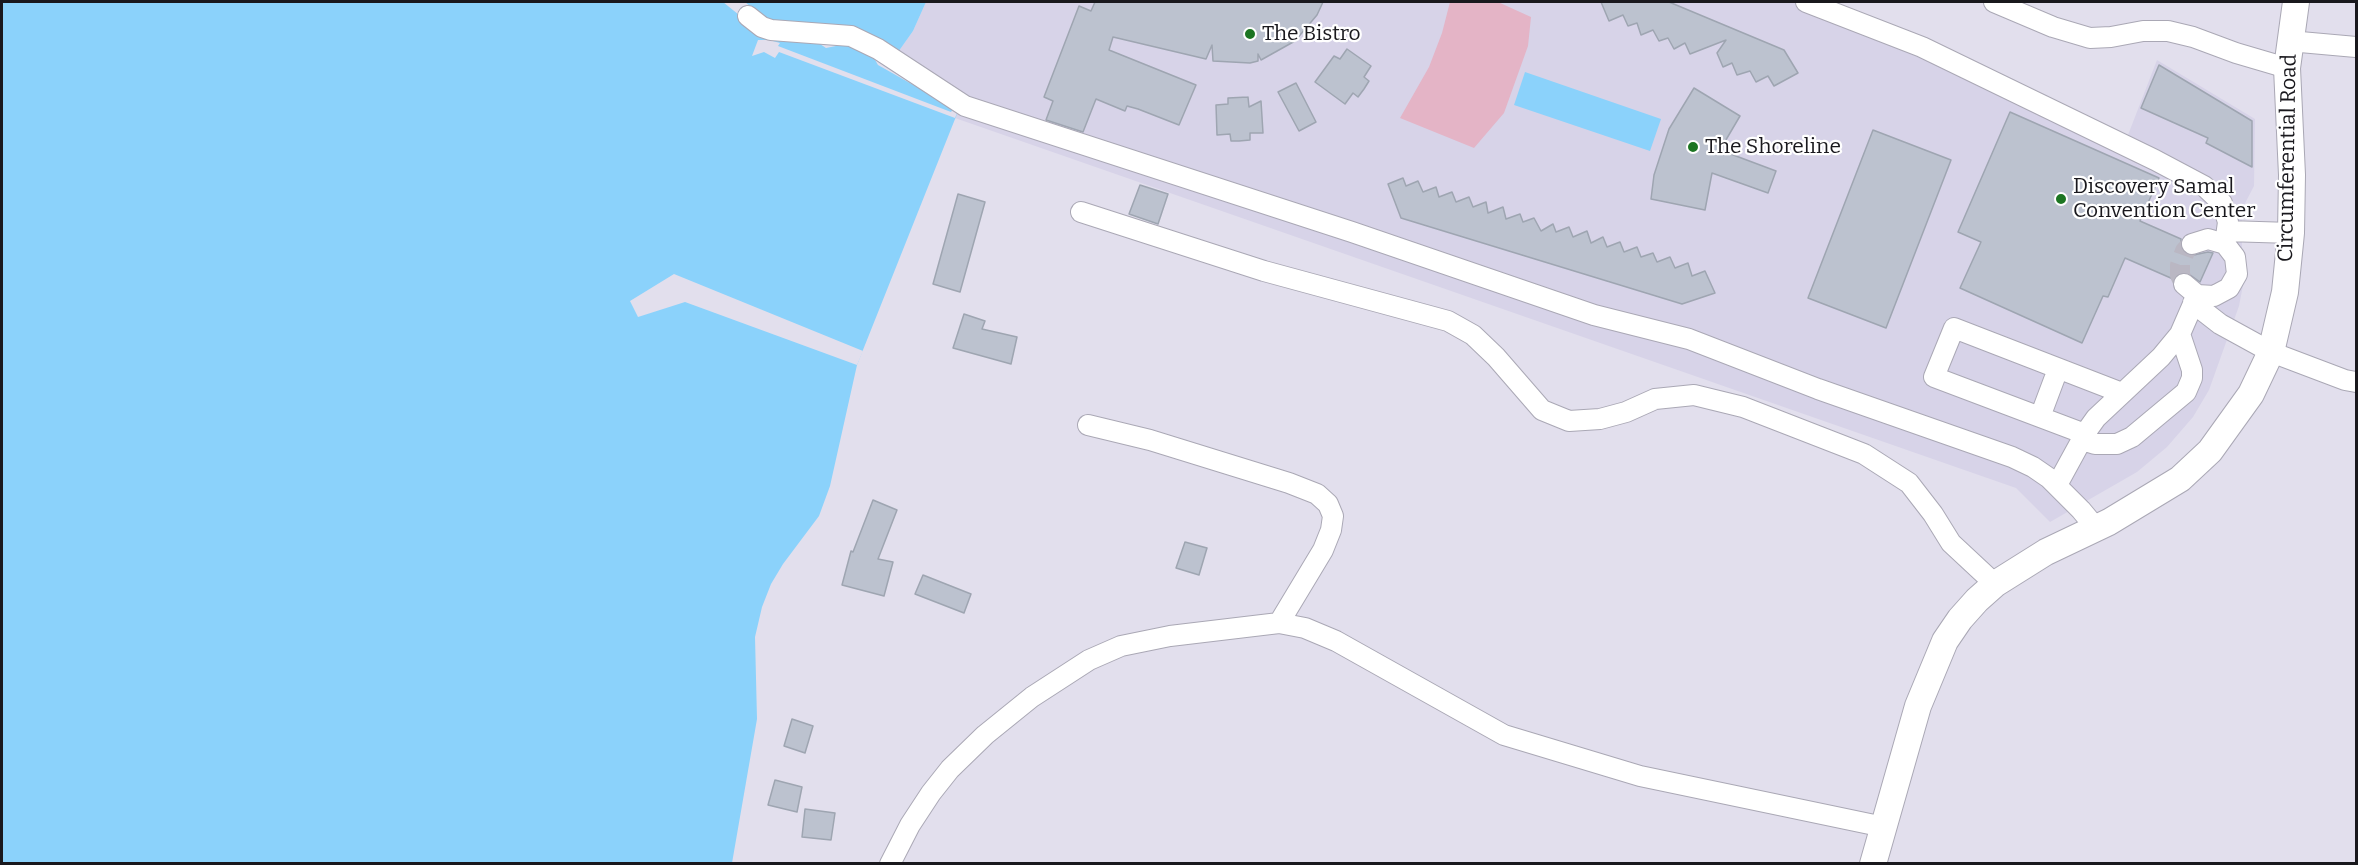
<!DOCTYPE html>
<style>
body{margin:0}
#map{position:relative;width:2358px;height:865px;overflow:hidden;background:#e2dfed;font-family:Bitter,serif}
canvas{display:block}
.frame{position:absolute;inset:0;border:3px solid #19181d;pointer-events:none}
</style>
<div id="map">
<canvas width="2358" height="865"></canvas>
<div class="frame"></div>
</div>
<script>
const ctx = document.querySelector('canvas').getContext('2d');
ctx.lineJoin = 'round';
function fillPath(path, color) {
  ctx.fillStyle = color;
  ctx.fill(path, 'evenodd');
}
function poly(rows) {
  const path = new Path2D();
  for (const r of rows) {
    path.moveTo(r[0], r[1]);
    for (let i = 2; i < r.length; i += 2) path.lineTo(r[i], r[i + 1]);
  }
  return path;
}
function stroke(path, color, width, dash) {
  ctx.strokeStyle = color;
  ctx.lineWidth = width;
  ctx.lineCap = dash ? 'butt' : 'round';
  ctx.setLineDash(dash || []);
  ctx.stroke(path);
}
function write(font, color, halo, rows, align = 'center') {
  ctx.font = font + ' Bitter,serif';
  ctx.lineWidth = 4.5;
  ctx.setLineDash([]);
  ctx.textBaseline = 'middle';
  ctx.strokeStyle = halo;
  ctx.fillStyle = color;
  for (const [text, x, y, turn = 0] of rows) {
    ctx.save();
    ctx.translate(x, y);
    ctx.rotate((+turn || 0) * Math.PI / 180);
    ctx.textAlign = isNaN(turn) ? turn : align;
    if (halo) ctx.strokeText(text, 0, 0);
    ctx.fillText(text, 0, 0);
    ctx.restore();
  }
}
fillPath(poly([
 [926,2,1822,2,2128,135,2157,60,2255,119,2254,186,2242,209,2242,249,2245,275,2239,306,2209,390,2193,417,2167,447,2137,472,2050,522,2016,488,955,118,963,99,896,55,913,31]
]), '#d7d3e8');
fillPath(poly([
 [1450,2,1498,2,1531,17,1528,46,1504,113,1474,148,1400,118,1429,67,1442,33]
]), '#e4b4c6');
fillPath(poly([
 [2,2,926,2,913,31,896,55,963,99,857,365,830,486,819,516,783,564,771,584,762,607,755,637,757,719,732,863,2,864],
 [1525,72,1661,119,1650,151,1514,105]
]), '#8bd2fb');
fillPath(poly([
 [723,2,745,2,769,22,858,31,963,99,955,118,779,52,775,58,764,52,752,56,758,40,769,40,780,43,778,46,951,112,954,108,878,65,870,51,856,42,826,48,817,42,765,36],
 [674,274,863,351,857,365,685,302,638,317,630,301]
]), '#e2dfed');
const building = poly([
 [1095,2,1323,2,1317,15,1295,41,1261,60,1258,54,1258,61,1250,63,1213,61,1212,45,1206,59,1113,37,1109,50,1196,85,1179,125,1138,109,1127,106,1125,111,1096,99,1083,132,1046,120,1053,101,1044,97,1079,6,1091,11,1095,2],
 [1601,2,1669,2,1784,50,1798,73,1774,86,1768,76,1756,82,1750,71,1737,75,1732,63,1723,67,1717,53,1726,40,1690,54,1685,43,1674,49,1668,38,1659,41,1653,30,1641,35,1637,23,1628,26,1623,15,1609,21,1601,2],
 [1347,49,1371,66,1364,77,1369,81,1364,89,1358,97,1353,93,1345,104,1315,82,1334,56,1340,59,1347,49],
 [2159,65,2252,121,2252,167,2206,143,2208,138,2141,108,2159,65],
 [1296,83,1316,122,1299,131,1278,92,1296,83],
 [1694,88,1740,116,1720,150,1776,171,1768,193,1712,173,1705,210,1651,199,1654,175,1669,129,1694,88],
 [1248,97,1249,107,1261,101,1263,133,1250,133,1250,140,1239,141,1231,141,1230,134,1217,135,1216,105,1228,104,1228,98,1248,97],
 [2010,112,2159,178,2140,221,2181,239,2181,248,2189,256,2208,252,2213,253,2200,282,2186,272,2179,273,2173,279,2125,258,2108,297,2103,296,2082,343,1960,288,1981,242,1958,232,2010,112],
 [1873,130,1951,160,1886,328,1808,298,1873,130],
 [1403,178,1406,186,1418,181,1423,192,1436,187,1439,197,1452,192,1456,202,1469,197,1473,207,1486,202,1488,213,1503,207,1506,219,1520,214,1523,222,1534,218,1541,231,1553,224,1556,232,1569,227,1573,237,1587,231,1591,243,1603,237,1607,247,1620,242,1624,252,1637,247,1641,257,1653,253,1657,262,1670,257,1675,268,1688,263,1692,276,1705,271,1715,293,1682,304,1401,218,1388,184,1403,178],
 [1140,185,1168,194,1158,224,1129,214,1140,185],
 [958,194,985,202,960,292,933,284,958,194],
 [964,314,985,321,982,329,1017,337,1011,364,953,348,964,314],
 [873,500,897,510,878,559,893,562,884,596,842,585,851,551,853,552,873,500],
 [1185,542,1207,548,1199,575,1176,568,1185,542],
 [923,575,971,594,964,613,915,594,923,575],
 [792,719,813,726,805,753,784,746,792,719],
 [775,780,802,787,797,812,768,805,775,780],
 [805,809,835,813,831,840,802,837,805,809]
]);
fillPath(building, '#bcc2cf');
stroke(building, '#9ea5b1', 1.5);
stroke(poly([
 [2184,284,2180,275,2180,265,2185,251,2192,244]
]), '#bab7c3', 20, [20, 10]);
const minor = poly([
 [1806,2,1922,47,2155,160,2204,186,2222,203,2228,222,2225,244],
 [1994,2,2053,27,2090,38,2111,37,2143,31,2168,31,2193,37,2236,53,2287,68],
 [748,16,762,27,771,30,851,36,878,49,965,106,1352,232,1594,315,1689,339,1818,389,2012,457,2033,467,2049,478,2081,510,2096,528],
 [2289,41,2356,47],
 [1081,212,1264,271,1448,321,1473,335,1496,357,1542,410,1569,421,1600,419,1626,412,1655,399,1694,395,1743,407,1864,454,1909,483,1933,514,1951,543,1995,584],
 [2227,231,2291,233],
 [2184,284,2197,295,2214,296,2229,288,2237,274,2235,257,2225,244,2208,239,2192,244],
 [2193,303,2220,324,2271,352,2345,380,2356,382],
 [2040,417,2058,369],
 [1088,425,1150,440,1289,483,1317,494,1328,504,1333,516,1331,530,1323,550,1279,623],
 [2085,434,1934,377,1954,328,2122,393],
 [2082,440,2095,444,2117,444,2132,437,2186,392,2192,378,2192,370,2180,334],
 [2057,485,2086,432,2096,418,2161,357,2180,334,2197,295],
 [890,864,910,825,931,793,950,769,985,735,1032,697,1089,660,1121,646,1170,636,1279,623,1305,628,1336,641,1504,735,1640,776,1884,827]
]);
const major = poly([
 [1873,864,1918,706,1945,641,1960,619,1977,600,1995,584,2046,552,2109,522,2180,479,2210,451,2251,394,2271,352,2285,292,2291,233,2292,175,2287,68,2296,2]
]);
stroke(minor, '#aaa8b5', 22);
stroke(major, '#aaa8b5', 28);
stroke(minor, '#fff', 20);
stroke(major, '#fff', 26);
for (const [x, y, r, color] of [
 [1250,34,6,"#1c7522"],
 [1693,147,6,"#1c7522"],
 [2061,199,6,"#1c7522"]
]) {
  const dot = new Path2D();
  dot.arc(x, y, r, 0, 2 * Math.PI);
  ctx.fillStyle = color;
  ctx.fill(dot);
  stroke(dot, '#fff', 2);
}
write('21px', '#19181d', '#fff', [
 ["The Bistro",1262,34],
 ["The Shoreline",1705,147],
 ["Discovery Samal",2073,187],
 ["Convention Center",2073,211]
], 'left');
write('21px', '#19181d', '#fff', [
 ["Circumferential Road",2288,158,-89]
]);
</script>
